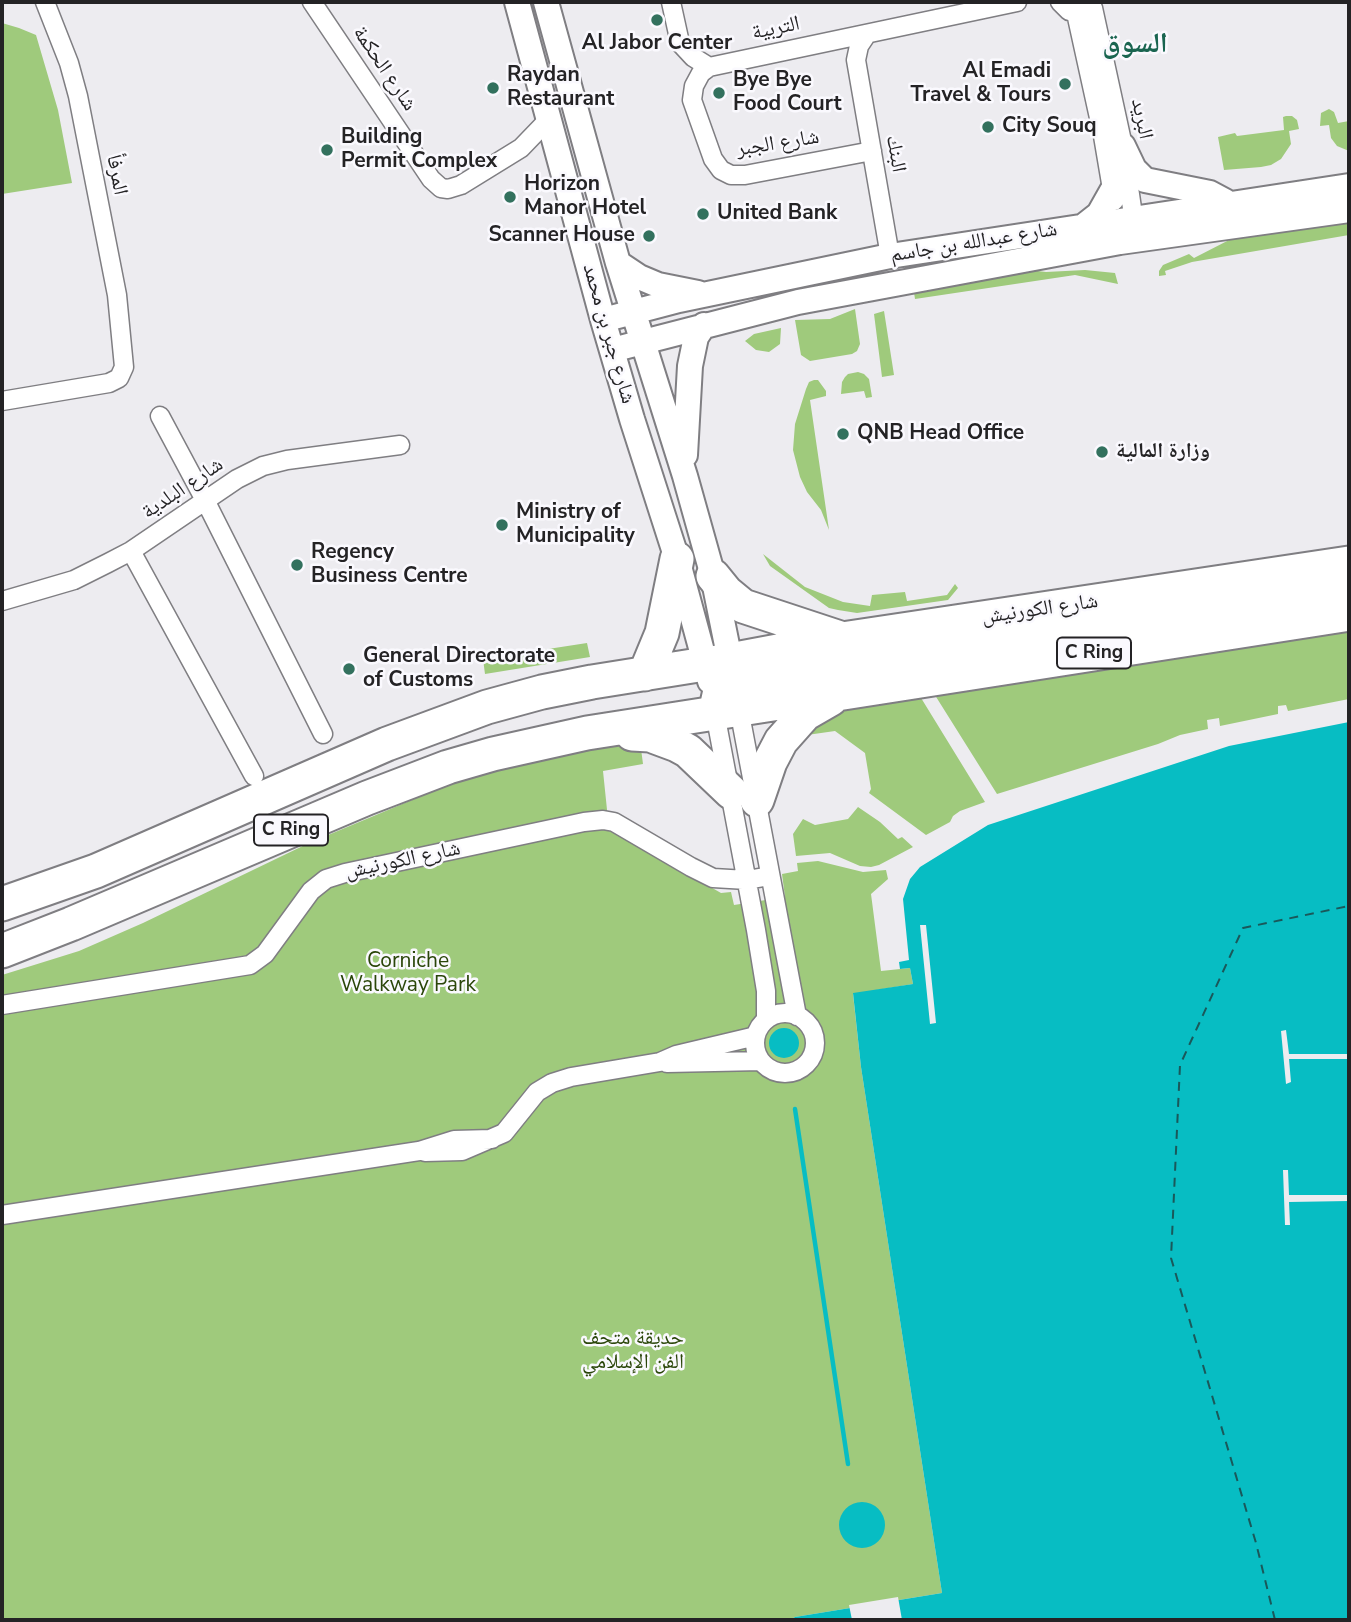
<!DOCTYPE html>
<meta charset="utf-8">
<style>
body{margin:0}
#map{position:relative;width:1351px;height:1622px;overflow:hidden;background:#edecf0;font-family:"Nunito Sans",sans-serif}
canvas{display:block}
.frame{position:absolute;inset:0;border:4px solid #242325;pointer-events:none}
</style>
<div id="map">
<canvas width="1351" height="1622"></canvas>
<div class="frame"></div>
</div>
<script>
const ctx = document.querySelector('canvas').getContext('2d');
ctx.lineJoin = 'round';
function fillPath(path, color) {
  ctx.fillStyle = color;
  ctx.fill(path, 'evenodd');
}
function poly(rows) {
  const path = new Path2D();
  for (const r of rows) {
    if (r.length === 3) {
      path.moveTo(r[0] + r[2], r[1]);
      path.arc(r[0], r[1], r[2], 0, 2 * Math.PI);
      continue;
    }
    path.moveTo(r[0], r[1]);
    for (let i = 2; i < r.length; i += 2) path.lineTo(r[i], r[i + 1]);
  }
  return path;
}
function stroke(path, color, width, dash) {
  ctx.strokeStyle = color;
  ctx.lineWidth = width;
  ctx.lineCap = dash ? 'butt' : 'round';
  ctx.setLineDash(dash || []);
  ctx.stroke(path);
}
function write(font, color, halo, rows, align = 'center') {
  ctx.font = font + ' "Nunito Sans","Noto Naskh Arabic",sans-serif';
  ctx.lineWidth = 5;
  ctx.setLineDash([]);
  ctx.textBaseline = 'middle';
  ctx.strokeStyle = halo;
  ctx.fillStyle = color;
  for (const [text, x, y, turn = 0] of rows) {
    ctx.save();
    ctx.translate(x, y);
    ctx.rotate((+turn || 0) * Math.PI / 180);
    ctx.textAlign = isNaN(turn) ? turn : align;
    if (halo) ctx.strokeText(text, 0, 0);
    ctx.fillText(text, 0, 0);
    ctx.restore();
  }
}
fillPath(poly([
 [2,23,19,28,36,35,58,110,72,183,2,194],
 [1329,109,1334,112,1338,123,1349,121,1349,151,1337,146,1331,138,1329,125,1320,126,1321,113],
 [1286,116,1292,116,1297,120,1299,129,1289,131,1291,144,1281,159,1271,165,1261,167,1224,170,1218,137,1235,133,1237,136,1284,130,1283,117],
 [1349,220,1349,235,1192,262,1165,271,1166,275,1159,276,1159,271,1163,265,1189,254,1194,258,1233,238],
 [1029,270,1046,272,1085,270,1115,273,1118,284,1075,275,915,299,913,286],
 [855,309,860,344,857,351,852,354,810,361,801,355,795,320,830,319],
 [884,311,894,375,882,377,874,314],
 [781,328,780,344,769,352,756,350,745,341,754,334],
 [858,372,864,374,869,379,872,397,866,398,864,391,841,394,842,382,845,377,848,374],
 [814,380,818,380,826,391,826,396,810,400,829,530,821,510,807,492,800,477,793,450,795,424,806,389,809,382],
 [763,554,805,587,843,602,870,606,872,595,905,592,907,601,947,595,955,584,958,588,948,600,857,613,838,610,829,608,770,566],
 [1349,626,1349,699,1288,711,1286,705,1278,706,1278,714,1220,726,1219,718,1207,720,1208,729,1180,735,1158,744,997,794,933,692],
 [587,643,590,657,485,674,483,659],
 [918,693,985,802,960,811,953,816,950,822,926,835,869,793,871,789,865,753,835,731,800,736,818,716],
 [640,741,643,764,603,771,609,829,721,893,731,892,734,905,785,897,782,874,798,871,797,863,818,861,863,872,886,870,888,879,871,894,881,971,910,968,913,984,853,994,861,1067,942,1593,795,1617,790,1620,2,1620,2,975,79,951,143,923,309,843,455,782,533,758],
 [858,807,880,822,898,839,902,837,913,847,879,865,871,867,860,866,830,853,796,856,793,834,803,819,815,825,848,819]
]), '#9fca7c');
fillPath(poly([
 [1349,722,1349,1620,790,1620,795,1617,942,1593,861,1067,853,993,913,984,910,968,900,969,899,962,909,960,903,899,910,879,920,867,988,825,1229,746],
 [784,1043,15],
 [862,1525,23]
]), '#07bdc3');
fillPath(poly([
 [920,925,926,925,936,1023,930,1024],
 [1286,1030,1289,1054,1349,1054,1349,1059,1289,1059,1291,1082,1286,1084,1281,1031],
 [1283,1170,1288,1170,1289,1195,1349,1195,1349,1201,1289,1202,1290,1225,1285,1225],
 [898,1597,902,1620,852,1620,849,1605]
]), '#edecf0');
stroke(poly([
 [795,1109,848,1464]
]), '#07bdc3', 4.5);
stroke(poly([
 [1275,1620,1256,1543,1171,1258,1180,1065,1243,928,1349,906]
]), '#1a585a', 2, [9, 7]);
const street = poly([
 [312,2,431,179,441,188,448,189,461,185,521,148,548,120],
 [671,2,680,43,693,57,709,67],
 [1060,2,1069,11,1085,12],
 [1093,8,1123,146,1135,229],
 [1076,13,1103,136,1114,201],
 [867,34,859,46,856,60,890,256],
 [872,151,745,175,731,175,721,170,713,159,692,100,694,86,701,73,709,67,1017,2],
 [2,401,109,383,119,378,124,367,117,295,78,96,69,63,45,2],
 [160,416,206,502,323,734],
 [131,551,254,776],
 [2,601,74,580,108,563,131,551,237,479,263,466,287,460,400,445],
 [739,709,797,1016],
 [715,713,756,930,766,991,766,1020],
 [2,1005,250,965,265,954,311,891,326,879,345,873,584,822,603,820,614,822,691,867,713,878,747,880,770,876],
 [785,1043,30],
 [667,1063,761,1061],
 [425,1152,462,1151,504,1133,537,1092,552,1083,571,1077,660,1062,676,1055,756,1036],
 [2,1215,419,1151,454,1140,492,1139]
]);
const secondary = poly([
 [517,2,603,320,632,419,677,559,710,681],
 [546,2,618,263,685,476,713,576,733,675],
 [1123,146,1134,169,1145,180,1210,193,1225,201],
 [1085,225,1099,214,1112,191],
 [618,263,639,277,658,285,698,293],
 [603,320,679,300,890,256,1349,186],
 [612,350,798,302,1120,242,1349,210],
 [685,455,690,366,696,337,704,325]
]);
const highway = poly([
 [713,576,726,592,743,606,840,638],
 [645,674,662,633,677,559],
 [715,713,719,695,729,687,1349,586],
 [632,734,650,735,677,745,688,751,731,792],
 [757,800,770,762,781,741,805,714,831,699],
 [2,904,96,871,387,744,487,707,542,692,592,682,730,660,842,639,1349,563],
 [2,951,71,924,367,798,448,767,493,754,587,733,1349,614]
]);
stroke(street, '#7f7e82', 21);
stroke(secondary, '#7f7e82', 28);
stroke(highway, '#7f7e82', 37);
stroke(street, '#fff', 18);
stroke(secondary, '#fff', 24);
stroke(highway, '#fff', 33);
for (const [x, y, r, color] of [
 [657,20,7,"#33715e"],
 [1065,84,7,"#33715e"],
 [493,88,7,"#33715e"],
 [719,93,7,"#33715e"],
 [988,127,7,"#33715e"],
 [327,150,7,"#33715e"],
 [510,197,7,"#33715e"],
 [703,214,7,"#33715e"],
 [649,236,7,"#33715e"],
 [843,434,7,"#33715e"],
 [1102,452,7,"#33715e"],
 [502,525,7,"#33715e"],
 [297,565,7,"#33715e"],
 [349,669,7,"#33715e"]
]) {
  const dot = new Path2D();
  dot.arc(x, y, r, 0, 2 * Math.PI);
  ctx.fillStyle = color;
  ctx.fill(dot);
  stroke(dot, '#faf9fe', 2.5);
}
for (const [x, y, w] of [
 [1094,653,74],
 [291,830,74]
]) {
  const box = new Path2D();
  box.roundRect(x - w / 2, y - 15.5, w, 31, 5);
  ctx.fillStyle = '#faf9fe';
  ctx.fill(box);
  stroke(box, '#242325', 2);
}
write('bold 19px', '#242325', null, [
 ["C Ring",1094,653],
 ["C Ring",291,830]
]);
write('21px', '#242325', '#faf9fe', [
 ["التربية",776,29,-12],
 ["شارع الحكمة",384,69,56],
 ["البريد",1141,119,78],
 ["شارع الجبر",778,144,-9],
 ["البنك",895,154,80],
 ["المرفأ",116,175,79],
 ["شارع عبدالله بن جاسم",974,243,-9],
 ["شارع جبر بن محمد",608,334,74],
 ["شارع البلدية",183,489,-34],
 ["شارع الكورنيش",1040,610,-8],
 ["شارع الكورنيش",403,861,-12]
]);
write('bold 21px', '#242325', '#faf9fe', [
 ["Al Jabor Center",657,44,"center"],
 ["Al Emadi",1051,72,"right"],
 ["Travel & Tours",1051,96,"right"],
 ["Raydan",507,76],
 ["Restaurant",507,100],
 ["Bye Bye",733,81],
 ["Food Court",733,105],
 ["City Souq",1002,127],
 ["Building",341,138],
 ["Permit Complex",341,162],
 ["Horizon",524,185],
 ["Manor Hotel",524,209],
 ["United Bank",717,214],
 ["Scanner House",635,236,"right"],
 ["QNB Head Office",857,434],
 ["وزارة المالية",1116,452],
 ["Ministry of",516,513],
 ["Municipality",516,537],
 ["Regency",311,553],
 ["Business Centre",311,577],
 ["General Directorate",363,657],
 ["of Customs",363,681]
], 'left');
write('21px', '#2a4609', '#faf9fe', [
 ["Corniche",408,962],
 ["Walkway Park",408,986],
 ["حديقة متحف",633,1339],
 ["الفن الإسلامي",633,1363]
]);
write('bold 28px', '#1a6550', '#faf9fe', [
 ["السوق",1135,45]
]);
</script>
